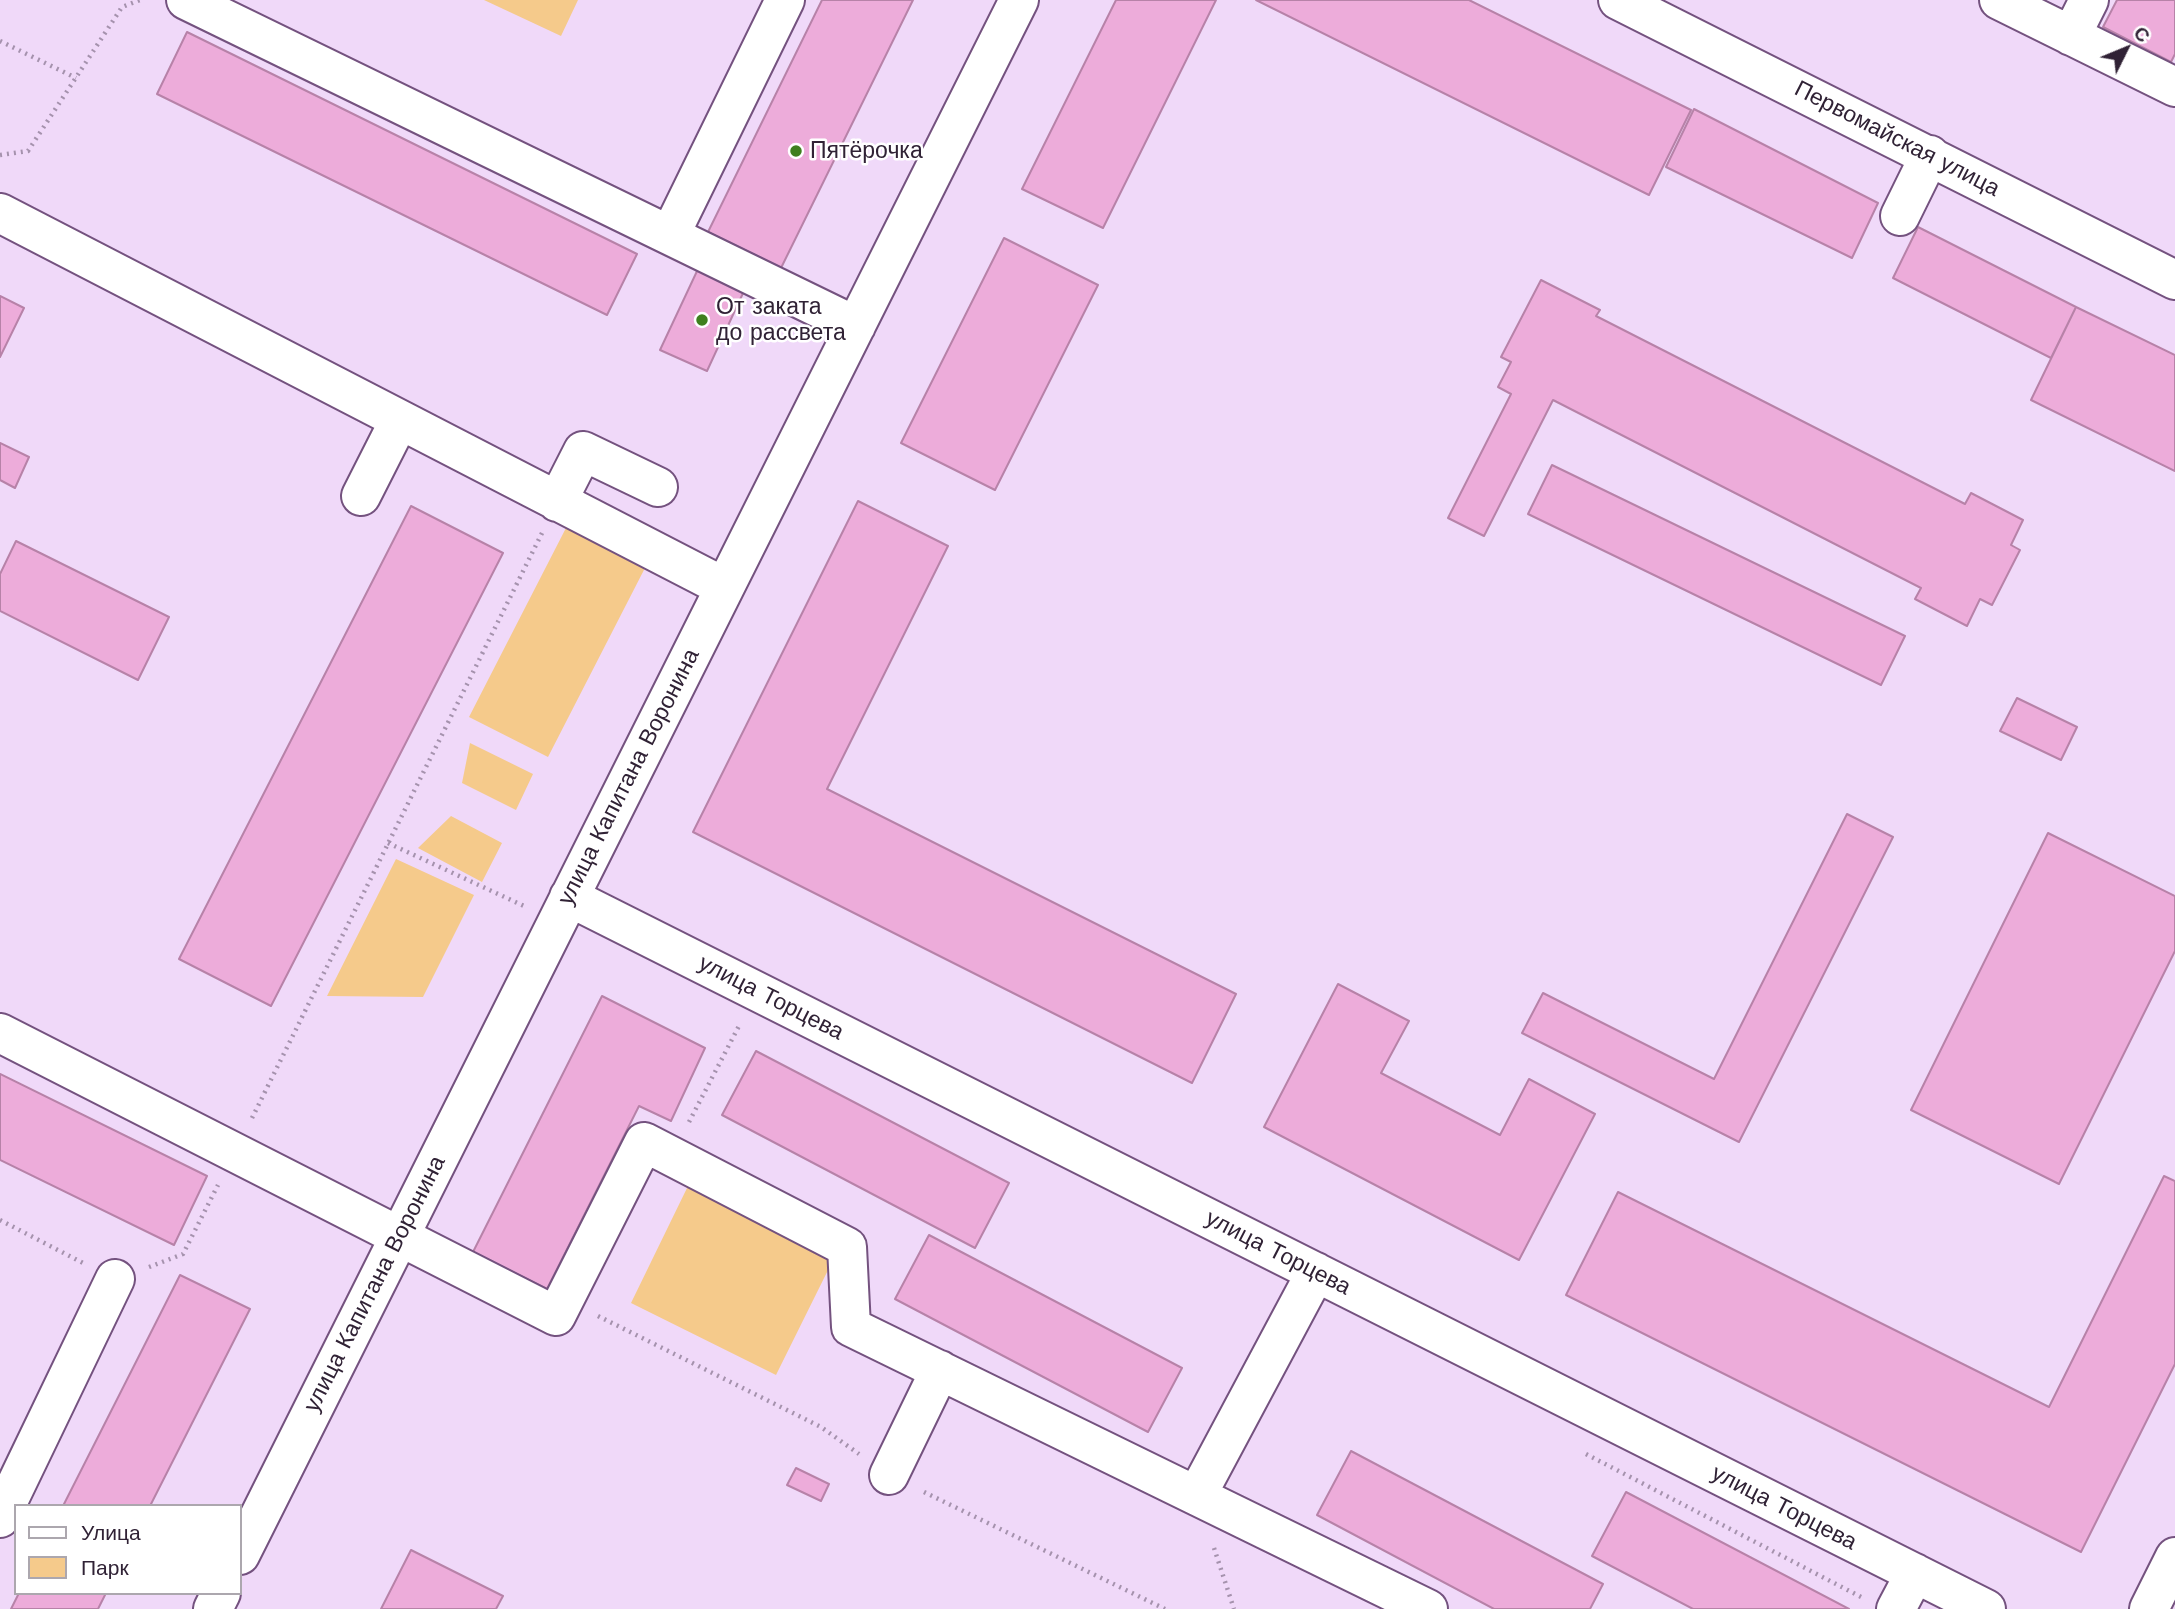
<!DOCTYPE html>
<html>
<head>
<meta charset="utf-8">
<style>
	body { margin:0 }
	#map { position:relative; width:2175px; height:1609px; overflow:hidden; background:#f0d9f9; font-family:"Work Sans",sans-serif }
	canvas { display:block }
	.legend { position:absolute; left:14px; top:1504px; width:228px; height:91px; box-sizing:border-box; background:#fff; border:2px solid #aca7ae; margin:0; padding:9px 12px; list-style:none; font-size:21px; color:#302235 }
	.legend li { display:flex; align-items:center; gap:14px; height:35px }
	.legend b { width:35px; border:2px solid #aca7ae }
	.north { position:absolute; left:2091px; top:14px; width:70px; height:70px; -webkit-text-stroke:5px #fff; paint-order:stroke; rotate:47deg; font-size:19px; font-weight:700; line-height:28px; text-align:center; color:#302235 }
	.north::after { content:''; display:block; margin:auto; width:24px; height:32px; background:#302235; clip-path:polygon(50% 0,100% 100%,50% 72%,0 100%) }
</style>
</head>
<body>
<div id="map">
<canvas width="2175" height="1609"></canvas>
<ul class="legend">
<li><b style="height:9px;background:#fff"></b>Улица</li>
<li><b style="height:19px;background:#f5ca8b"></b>Парк</li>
</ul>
<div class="north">С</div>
</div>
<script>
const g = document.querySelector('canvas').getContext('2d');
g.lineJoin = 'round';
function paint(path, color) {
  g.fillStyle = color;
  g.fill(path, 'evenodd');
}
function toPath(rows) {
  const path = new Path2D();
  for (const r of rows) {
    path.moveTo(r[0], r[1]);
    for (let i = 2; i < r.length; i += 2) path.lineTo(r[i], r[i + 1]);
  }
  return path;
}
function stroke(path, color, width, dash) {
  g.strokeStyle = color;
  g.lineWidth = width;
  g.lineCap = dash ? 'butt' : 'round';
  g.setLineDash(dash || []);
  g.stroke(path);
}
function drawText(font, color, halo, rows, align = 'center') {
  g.font = font + ' "Work Sans",sans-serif';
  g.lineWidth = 5;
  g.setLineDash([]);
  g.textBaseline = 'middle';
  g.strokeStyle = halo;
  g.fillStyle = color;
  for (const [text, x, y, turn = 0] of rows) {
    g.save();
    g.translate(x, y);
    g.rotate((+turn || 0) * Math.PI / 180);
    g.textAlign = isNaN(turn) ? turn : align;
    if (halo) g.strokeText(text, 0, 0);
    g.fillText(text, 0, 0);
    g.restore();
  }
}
paint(toPath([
	[484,0,578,0,561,36],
	[567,526,646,566,548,757,469,717],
	[470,743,533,774,516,810,462,783],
	[451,816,502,843,482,882,418,848],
	[396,859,474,895,423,997,327,996],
	[688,1186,834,1258,776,1375,631,1303]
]), '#f5ca8b');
const building = toPath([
	[822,0,913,0,781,268,708,232,822,0],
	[1116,0,1216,0,1103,228,1022,189,1116,0],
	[1256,0,1469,0,1691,110,1649,195,1256,0],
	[2117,0,2175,0,2175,54,2171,62,2103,27,2117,0],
	[187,32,637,254,607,315,157,94,187,32],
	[1694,109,1878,203,1852,258,1666,167,1694,109],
	[1918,227,2076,307,2051,358,1893,278,1918,227],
	[1004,238,1098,285,995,490,901,443,1004,238],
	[698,269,744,291,707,371,660,350,698,269],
	[1541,280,1600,310,1596,316,1965,504,1971,493,2023,520,2011,545,2020,550,1992,605,1980,599,1967,626,1915,599,1921,588,1553,400,1484,536,1448,518,1511,394,1498,387,1511,362,1501,357,1541,280],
	[0,296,24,308,0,357,0,296],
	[2076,307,2175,355,2175,471,2031,400,2076,307],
	[0,443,29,457,15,488,0,480,0,443],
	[1552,465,1905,636,1881,685,1528,514,1552,465],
	[858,501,948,546,827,789,1236,994,1192,1083,693,832,858,501],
	[411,506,503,553,271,1006,179,959,411,506],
	[16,541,169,617,138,680,0,611,0,574,16,541],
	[2017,698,2077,727,2061,760,2000,731,2017,698],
	[1847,814,1893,837,1739,1142,1522,1033,1543,993,1714,1079,1847,814],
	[2048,833,2175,896,2175,951,2059,1184,1911,1110,2048,833],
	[1338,984,1409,1021,1381,1073,1500,1135,1529,1079,1595,1114,1519,1260,1264,1127,1338,984],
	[602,996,705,1048,671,1121,639,1106,547,1289,473,1252,602,996],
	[756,1051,1009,1183,975,1248,722,1115,756,1051],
	[0,1074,207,1176,174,1245,0,1160,0,1074],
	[2164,1176,2175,1181,2175,1364,2081,1552,1566,1295,1618,1192,2049,1407,2164,1176],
	[929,1235,1182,1368,1148,1432,895,1299,929,1235],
	[180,1275,250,1309,150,1506,63,1506,180,1275],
	[1351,1451,1603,1584,1590,1609,1494,1609,1317,1515,1351,1451],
	[796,1468,829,1484,821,1501,787,1485,796,1468],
	[1626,1492,1849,1609,1693,1609,1592,1556,1626,1492],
	[411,1550,503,1596,496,1609,381,1609,411,1550],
	[19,1593,106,1593,98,1609,11,1609,19,1593]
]);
paint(building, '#edacda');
stroke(building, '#b782a8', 2);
const minor = toPath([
	[186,0,856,326],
	[1618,0,2175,280],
	[1999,0,2175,87],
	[2071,36,2089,0],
	[0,213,724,587],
	[1900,216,1930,155],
	[670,235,785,0],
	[361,496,399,421],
	[557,502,583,451,658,487],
	[569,897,1986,1609],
	[0,1033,556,1316,644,1142,847,1247,851,1327,1428,1609],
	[889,1475,940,1370],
	[1197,1495,1316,1272],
	[0,1518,115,1279],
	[240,1555,1019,0],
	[213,1609,221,1593],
	[1896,1609,1915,1573],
	[2149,1609,2175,1557]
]);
stroke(minor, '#74527f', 42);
stroke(toPath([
	[0,41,76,78],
	[0,155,28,151,122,7,140,0],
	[388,843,524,906],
	[252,1118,542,533],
	[689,1122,740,1024],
	[0,1220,83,1263],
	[149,1267,183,1254,218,1185],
	[598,1316,821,1427,859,1454],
	[1586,1454,1861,1597],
	[924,1492,1165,1609],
	[1214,1548,1234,1609]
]), '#a592ad', 4.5, [2, 5]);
stroke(minor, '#fff', 38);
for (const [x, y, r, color] of [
	[796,151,7,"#3f7f1e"],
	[702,320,7,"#3f7f1e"]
]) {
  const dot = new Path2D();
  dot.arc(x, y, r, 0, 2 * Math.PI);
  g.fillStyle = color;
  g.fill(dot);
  stroke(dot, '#fff', 2.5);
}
drawText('23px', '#302235', '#fff', [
	["Первомайская улица",1897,139,27],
	["улица Капитана Воронина",629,777,-63],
	["улица Торцева",771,998,27],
	["улица Торцева",1278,1253,27],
	["улица Капитана Воронина",375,1284,-63],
	["улица Торцева",1784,1508,27]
]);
drawText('23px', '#302235', '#fff', [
	["Пятёрочка",810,151],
	["От заката",716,307],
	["до рассвета",716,333]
], 'left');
</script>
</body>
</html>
